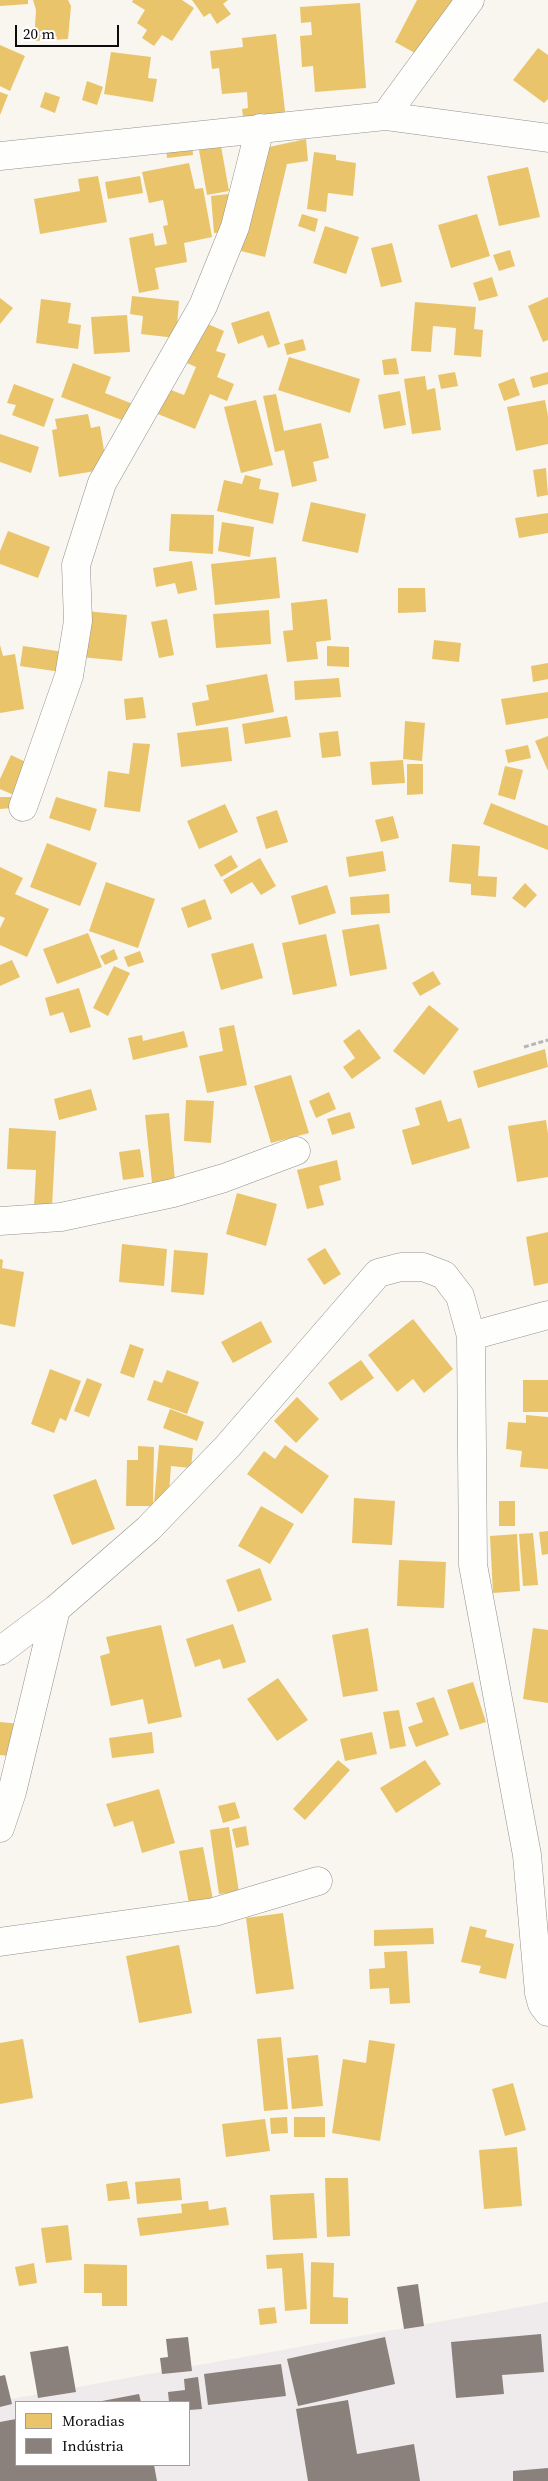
<!DOCTYPE html>
<html>
<head>
<meta charset="utf-8">
<style>
	body { margin:0 }
	#map { position:relative; width:548px; height:2481px; overflow:hidden; background:#f9f6ef; font-family:"Source Serif 4",serif }
	canvas { display:block }
	.legend { position:absolute; left:15px; top:2401px; width:175px; height:65px; box-sizing:border-box; background:#fff; border:1px solid #9d9d9d; margin:0; padding:6px 9px; list-style:none; font-size:15px; color:#0b0b0b }
	.legend li { display:flex; align-items:center; gap:10px; height:25px }
	.legend b { width:25px; border:1px solid #9d9d9d }
	.scale { position:absolute; left:15px; top:25px; width:104px; height:22px; box-sizing:border-box; border:2px solid #0b0b0b; border-top:0; padding-left:6px; font-size:15px; line-height:18px; white-space:nowrap; color:#0b0b0b; -webkit-text-stroke:4px #fff; paint-order:stroke }
</style>
</head>
<body>
<div id="map">
<canvas width="548" height="2481"></canvas>
<ul class="legend">
<li><b style="height:14px;background:#e9c46a"></b>Moradias</li>
<li><b style="height:14px;background:#8a817c"></b>Indústria</li>
</ul>
<div class="scale">20 m</div>
</div>
<script>
const g = document.querySelector('canvas').getContext('2d');
g.lineJoin = 'round';
function paint(path, color) {
  g.fillStyle = color;
  g.fill(path, 'evenodd');
}
function toPath(rows) {
  const path = new Path2D();
  for (const r of rows) {
    path.moveTo(r[0], r[1]);
    for (let i = 2; i < r.length; i += 2) path.lineTo(r[i], r[i + 1]);
  }
  return path;
}
function stroke(path, color, width, dash) {
  g.strokeStyle = color;
  g.lineWidth = width;
  g.lineCap = dash ? 'butt' : 'round';
  g.setLineDash(dash || []);
  g.stroke(path);
}
paint(toPath([
	[548,2302,548,2481,0,2481,0,2401],
	[16,2402,189,2402,189,2465,16,2465]
]), '#efeaec');
paint(toPath([
	[0,0,28,0,28,4,0,6],
	[33,0,68,0,71,6,68,39,34,41,36,10],
	[133,0,182,0,194,8,172,41,162,35,154,46,142,38,147,30,137,23,145,10,132,2],
	[192,0,228,0,223,4,231,14,217,24,210,13,204,17],
	[417,0,454,0,424,58,395,42],
	[360,3,366,88,315,92,313,66,302,67,300,36,312,35,311,22,301,23,300,7],
	[276,34,286,119,244,124,242,109,248,108,247,92,222,94,219,68,212,69,210,51,243,47,242,38],
	[0,45,25,56,10,91,0,86],
	[538,48,548,55,548,99,544,103,513,80],
	[111,52,151,57,148,78,157,79,153,102,104,94],
	[87,81,103,87,97,105,82,100],
	[0,92,8,95,0,115],
	[45,92,60,97,55,113,40,107],
	[306,139,308,161,287,164,265,257,241,251,269,147],
	[192,144,193,155,167,158,166,147],
	[221,146,229,191,207,195,199,150],
	[314,152,336,155,336,160,356,163,353,196,328,193,326,212,307,209],
	[189,163,195,189,203,188,212,237,184,243,187,262,155,268,159,289,139,293,129,238,153,233,155,246,167,244,163,226,168,225,163,200,149,203,142,172],
	[528,167,540,217,499,226,487,176],
	[98,176,107,222,40,234,34,199,80,191,78,179],
	[140,176,143,193,108,199,105,182],
	[228,194,231,232,214,233,211,196],
	[302,214,318,219,315,232,298,226],
	[477,214,490,256,451,268,438,225],
	[325,226,359,237,346,274,313,263],
	[392,243,402,282,381,287,371,248],
	[510,250,515,266,499,271,493,255],
	[492,277,498,296,479,301,473,283],
	[132,296,179,301,176,338,141,334,143,316,130,314],
	[548,297,548,340,543,342,528,306],
	[0,298,13,308,0,324],
	[41,299,71,303,68,323,81,325,78,349,36,343],
	[415,302,476,307,474,329,483,330,481,357,454,355,456,328,433,326,431,352,411,351],
	[269,311,280,344,268,348,263,335,238,344,231,323],
	[127,315,130,352,94,354,91,317],
	[203,322,224,331,216,351,226,354,217,377,234,384,227,401,210,394,195,429,153,412,163,387,184,395,196,367,180,360],
	[303,339,306,350,287,355,284,344],
	[289,357,360,379,350,413,278,390],
	[396,358,399,374,384,375,382,360],
	[73,363,111,377,105,393,133,404,127,422,61,397],
	[455,372,458,386,441,389,438,375],
	[548,372,548,384,533,388,530,377],
	[425,376,427,390,435,388,441,430,412,434,404,379],
	[514,378,520,395,504,401,498,384],
	[14,384,54,399,44,427,12,415,16,405,7,403],
	[400,391,406,425,384,429,378,395],
	[276,394,284,431,321,423,329,458,313,462,317,481,292,487,284,450,275,452,263,396],
	[256,400,273,465,241,473,224,407],
	[545,400,548,416,548,444,516,451,507,407],
	[88,414,91,428,100,426,107,469,59,477,52,430,57,429,55,419],
	[0,434,39,447,31,473,0,462],
	[546,468,548,495,537,497,533,470],
	[245,475,261,479,259,489,279,493,273,524,217,511,224,480,242,484],
	[311,502,366,514,358,553,302,541],
	[548,513,548,533,519,538,515,518],
	[171,514,214,515,213,554,169,551],
	[222,522,254,527,250,557,218,551],
	[8,531,50,547,38,578,0,564,0,551],
	[276,557,280,598,215,605,211,564],
	[192,561,197,590,178,594,175,583,156,587,153,568],
	[398,588,425,588,426,612,398,613],
	[327,599,331,640,316,642,318,659,287,662,283,631,293,630,291,603],
	[269,610,271,644,216,648,213,614],
	[86,611,127,615,122,661,81,657],
	[167,619,174,655,159,658,151,622],
	[434,640,461,643,459,662,432,659],
	[0,645,3,656,15,654,24,709,0,713],
	[23,646,64,652,61,672,20,666],
	[327,646,349,647,349,667,327,666],
	[548,663,548,679,533,682,531,666],
	[267,674,274,712,196,726,192,703,209,700,206,685],
	[339,678,341,697,295,700,294,681],
	[548,692,548,718,506,725,501,699],
	[143,697,146,718,126,720,124,699],
	[287,716,291,737,245,744,242,724],
	[405,721,425,723,422,761,403,759],
	[228,727,232,761,181,767,177,733],
	[338,731,341,756,322,758,319,733],
	[548,736,548,771,535,741],
	[133,743,150,744,140,812,104,807,108,771,129,774],
	[528,745,531,758,508,763,505,750],
	[11,755,30,764,16,796,0,789,0,779],
	[403,760,405,783,372,785,370,762],
	[407,764,423,764,423,794,407,795],
	[505,766,523,770,515,800,498,795],
	[0,797,11,797,12,808,0,809],
	[56,797,97,809,90,831,49,818],
	[491,803,548,826,548,850,483,824],
	[225,804,238,832,199,849,187,821],
	[277,810,288,842,266,849,256,817],
	[393,816,399,838,381,842,375,820],
	[47,843,97,863,80,906,30,887],
	[452,844,480,846,478,876,497,877,496,897,471,895,471,884,449,882],
	[383,851,386,871,349,877,346,857],
	[231,855,238,867,221,877,214,865],
	[260,858,276,886,261,895,252,882,231,894,223,880],
	[0,867,23,878,15,894,49,909,27,957,0,945,0,928,5,918,0,916],
	[106,882,155,899,138,948,89,931],
	[525,883,537,895,525,908,512,898],
	[327,885,336,913,299,925,291,896],
	[389,894,390,913,351,915,350,897],
	[205,899,212,919,188,928,181,908],
	[379,924,387,969,350,976,342,930],
	[88,933,102,967,57,984,43,949],
	[326,934,337,986,293,995,282,943],
	[253,943,263,978,221,990,211,954],
	[114,949,118,959,105,965,100,956],
	[140,951,144,962,128,967,124,957],
	[12,960,20,977,0,986,0,965],
	[114,966,130,973,108,1016,93,1008],
	[433,971,441,984,420,996,412,983],
	[79,988,91,1027,70,1033,63,1012,50,1016,45,998],
	[429,1005,459,1029,424,1075,393,1051],
	[234,1025,247,1085,207,1093,199,1056,223,1051,219,1028],
	[359,1029,381,1058,352,1079,343,1067,355,1058,343,1041],
	[184,1031,188,1047,133,1060,128,1038,142,1035,143,1041],
	[545,1049,548,1067,478,1088,473,1071],
	[291,1075,309,1133,271,1143,254,1086],
	[91,1089,97,1110,59,1120,54,1099],
	[329,1092,336,1109,316,1118,309,1101],
	[186,1100,214,1101,211,1143,184,1141],
	[441,1100,448,1122,461,1118,470,1148,412,1165,402,1130,420,1125,415,1108],
	[350,1112,355,1128,332,1135,327,1119],
	[169,1113,175,1181,152,1183,145,1115],
	[546,1120,548,1134,548,1177,517,1182,508,1126],
	[9,1128,56,1131,52,1207,34,1206,36,1170,7,1169],
	[140,1149,144,1177,123,1180,119,1152],
	[337,1160,341,1180,319,1186,324,1205,307,1209,297,1170],
	[237,1193,277,1204,266,1246,226,1234],
	[548,1232,548,1283,534,1286,526,1237],
	[122,1244,167,1249,164,1286,119,1282],
	[325,1248,341,1274,324,1285,307,1259],
	[174,1250,208,1253,204,1295,171,1292],
	[0,1259,3,1260,2,1268,24,1272,15,1327,0,1324],
	[413,1319,453,1369,424,1393,413,1379,397,1392,368,1355],
	[261,1321,272,1342,233,1363,221,1342],
	[130,1344,144,1349,134,1378,120,1373],
	[361,1360,374,1378,341,1401,328,1383],
	[50,1369,81,1381,66,1421,60,1418,54,1433,31,1424],
	[167,1370,199,1382,187,1414,147,1400,154,1380,162,1383],
	[87,1378,102,1384,89,1417,74,1411],
	[523,1380,548,1380,548,1412,523,1412],
	[297,1397,319,1419,296,1443,274,1421],
	[170,1409,204,1422,197,1441,163,1428],
	[526,1415,548,1417,548,1469,520,1467,522,1451,506,1449,508,1422,526,1423],
	[159,1445,193,1448,191,1468,171,1466,168,1505,154,1504],
	[285,1445,329,1476,302,1514,247,1474,264,1451,275,1459],
	[138,1446,154,1447,153,1506,126,1506,127,1460,138,1460],
	[96,1479,115,1529,72,1545,53,1495],
	[354,1498,395,1501,392,1545,352,1543],
	[499,1501,515,1501,515,1526,499,1526],
	[261,1506,294,1524,270,1564,238,1546],
	[548,1531,548,1554,542,1555,539,1532],
	[533,1533,538,1585,523,1586,519,1534],
	[517,1534,520,1591,493,1593,490,1536],
	[399,1560,446,1562,444,1608,397,1606],
	[260,1568,272,1600,238,1612,226,1580],
	[233,1624,246,1662,223,1669,220,1659,195,1667,186,1639],
	[161,1625,182,1717,148,1724,143,1699,111,1706,100,1656,110,1653,106,1637],
	[368,1628,378,1691,343,1697,332,1635],
	[533,1628,548,1630,548,1703,523,1699],
	[278,1678,308,1720,277,1741,247,1699],
	[473,1682,486,1722,460,1730,447,1690],
	[434,1697,449,1735,416,1747,408,1727,423,1722,416,1703],
	[399,1710,406,1746,390,1749,383,1712],
	[0,1722,21,1724,17,1757,0,1755],
	[152,1732,154,1753,112,1758,109,1738],
	[372,1732,377,1754,345,1761,340,1739],
	[338,1760,350,1770,305,1820,293,1809],
	[425,1760,441,1784,396,1813,380,1788],
	[159,1789,175,1843,142,1853,133,1821,114,1827,106,1804],
	[235,1802,240,1818,223,1823,218,1806],
	[246,1826,249,1845,236,1848,232,1829],
	[229,1827,239,1892,219,1894,210,1830],
	[203,1847,214,1905,190,1909,179,1851],
	[283,1913,294,1989,256,1994,246,1918],
	[470,1926,487,1930,485,1937,514,1944,506,1979,479,1973,481,1966,461,1962],
	[433,1928,434,1944,374,1946,374,1930],
	[179,1945,192,2013,139,2023,126,1956],
	[407,1951,410,2003,390,2004,389,1988,370,1989,369,1969,385,1968,384,1952],
	[281,2037,288,2109,264,2111,257,2039],
	[23,2039,33,2098,0,2104,0,2043],
	[369,2040,395,2044,380,2141,332,2133,343,2059,366,2063],
	[318,2055,323,2106,292,2109,287,2058],
	[513,2083,526,2130,505,2136,492,2089],
	[287,2117,288,2133,271,2134,270,2118],
	[294,2117,325,2117,325,2137,294,2137],
	[265,2119,270,2151,226,2157,222,2124],
	[517,2147,522,2206,484,2209,479,2150],
	[180,2178,182,2200,137,2204,135,2182],
	[325,2178,348,2178,350,2236,327,2237],
	[127,2181,130,2199,108,2201,106,2184],
	[314,2193,317,2238,273,2240,270,2195],
	[208,2201,209,2210,226,2207,229,2225,140,2236,137,2218,182,2213,181,2204],
	[68,2225,72,2260,46,2263,41,2228],
	[303,2253,307,2309,285,2311,282,2268,267,2269,266,2255],
	[311,2262,334,2263,333,2297,348,2298,348,2324,310,2324],
	[34,2263,37,2283,19,2286,15,2267],
	[84,2264,127,2265,127,2306,102,2306,102,2293,84,2293],
	[275,2307,277,2323,260,2325,258,2309]
]), '#e9c46a');
paint(toPath([
	[418,2284,424,2326,404,2329,397,2287],
	[541,2334,544,2372,502,2375,504,2394,456,2398,451,2342],
	[188,2337,192,2371,162,2374,160,2358,168,2357,166,2339],
	[385,2337,395,2384,298,2406,287,2359],
	[68,2346,76,2392,38,2398,30,2352],
	[281,2364,286,2396,208,2405,204,2374],
	[5,2375,12,2404,0,2407,0,2376],
	[198,2377,202,2409,189,2410,189,2402,169,2402,168,2392,185,2390,184,2379],
	[139,2394,141,2402,102,2402,102,2401],
	[348,2400,357,2454,414,2444,420,2481,308,2481,296,2409],
	[16,2419,16,2465,154,2465,157,2481,0,2481,0,2422],
	[548,2468,548,2481,513,2481,513,2471]
]), '#8a817c');
const minor = toPath([
	[385,116,470,0],
	[0,156,385,116,548,138],
	[23,807,69,676,78,621,76,565,102,483,203,306,235,227,260,128],
	[0,1221,61,1217,173,1193,224,1178,296,1151],
	[471,1336,548,1315],
	[0,1651,56,1609,148,1529,228,1446,378,1273,401,1267,423,1267,444,1275,460,1296,471,1336,473,1565,527,1855,539,1993,542,2004,548,2012],
	[0,1828,12,1792,56,1609],
	[0,1942,214,1912,318,1881]
]);
stroke(minor, '#92918e', 29);
stroke(toPath([
	[524,1047,548,1040]
]), '#b7b6b5', 3, [5, 2.5]);
stroke(minor, '#fefefd', 28);
</script>
</body>
</html>
